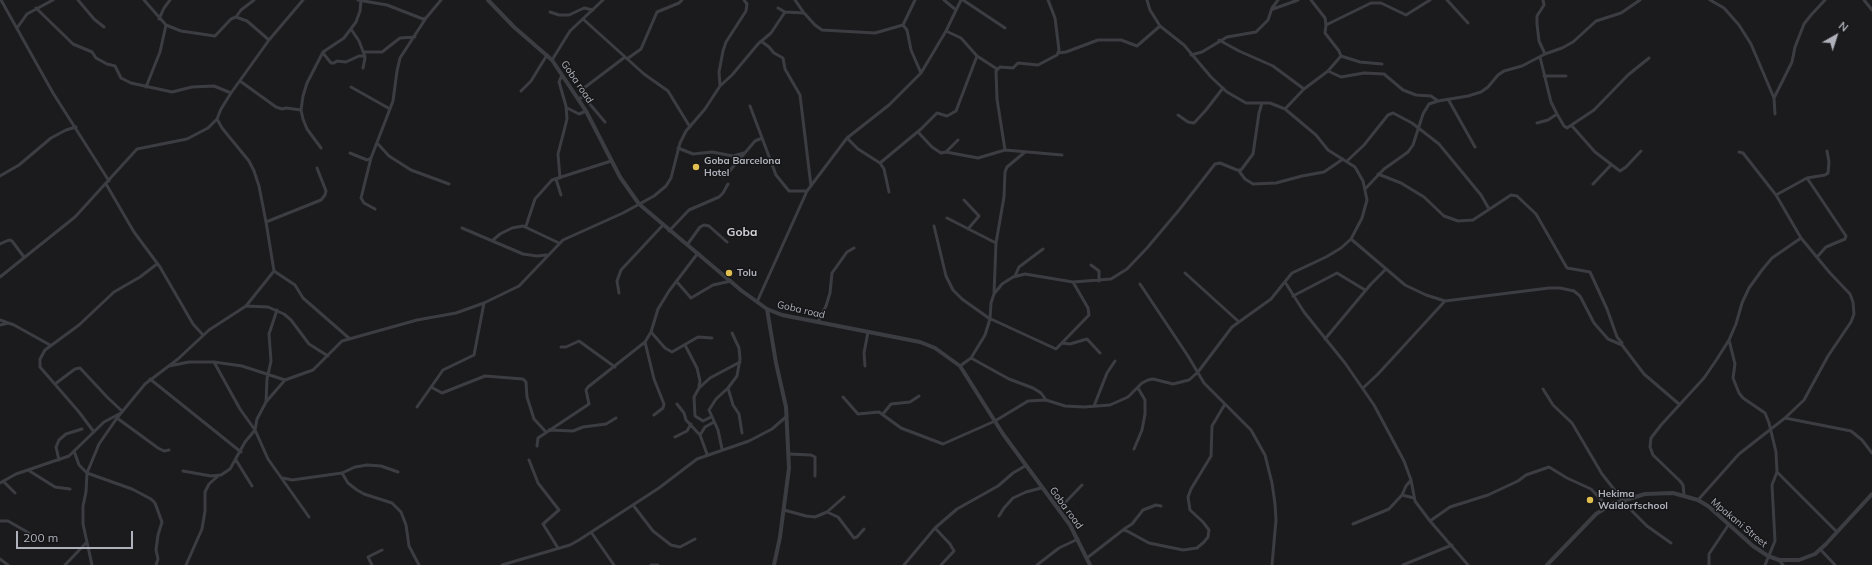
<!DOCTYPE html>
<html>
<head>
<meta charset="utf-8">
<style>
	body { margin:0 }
	#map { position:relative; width:1872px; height:565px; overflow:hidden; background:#1b1b1d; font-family:Mulish,sans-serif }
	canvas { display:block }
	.north { position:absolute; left:1816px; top:16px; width:40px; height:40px; -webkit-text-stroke:3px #161618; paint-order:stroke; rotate:39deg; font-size:11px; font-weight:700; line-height:16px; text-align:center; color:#afb1bb }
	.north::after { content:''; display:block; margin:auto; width:14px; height:18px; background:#afb1bb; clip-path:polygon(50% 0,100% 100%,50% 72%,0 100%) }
	.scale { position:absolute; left:16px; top:531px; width:117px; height:18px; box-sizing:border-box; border:2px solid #afb1bb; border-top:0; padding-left:5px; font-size:12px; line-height:14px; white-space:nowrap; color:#afb1bb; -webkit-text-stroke:3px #161618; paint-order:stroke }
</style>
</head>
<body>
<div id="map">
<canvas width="1872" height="565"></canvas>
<div class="north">N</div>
<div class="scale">200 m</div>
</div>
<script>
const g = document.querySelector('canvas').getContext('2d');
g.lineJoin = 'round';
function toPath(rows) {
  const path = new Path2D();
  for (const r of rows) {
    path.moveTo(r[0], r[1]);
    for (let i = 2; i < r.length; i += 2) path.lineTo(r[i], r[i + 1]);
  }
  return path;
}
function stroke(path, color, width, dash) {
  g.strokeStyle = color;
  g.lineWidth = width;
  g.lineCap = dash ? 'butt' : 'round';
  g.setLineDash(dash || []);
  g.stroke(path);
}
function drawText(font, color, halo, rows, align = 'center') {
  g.font = font + ' Mulish,sans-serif';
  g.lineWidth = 3;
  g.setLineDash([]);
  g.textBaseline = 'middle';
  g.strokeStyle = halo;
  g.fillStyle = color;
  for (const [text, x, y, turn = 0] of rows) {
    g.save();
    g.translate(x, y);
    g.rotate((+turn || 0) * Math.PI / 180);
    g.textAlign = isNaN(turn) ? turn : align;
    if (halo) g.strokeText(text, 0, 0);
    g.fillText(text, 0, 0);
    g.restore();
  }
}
stroke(toPath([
	[1,0,53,93,109,181],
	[78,0,94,19,104,27],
	[144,0,166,25,181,31,215,36,231,19,236,17,247,21,269,40],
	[358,0,387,5,423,19,426,18,441,0],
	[795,0,804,13,815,25,822,30,875,33,903,25,907,30,911,50,921,73],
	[944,0,956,10],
	[963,0,1005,28],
	[1447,0,1468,23],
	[1543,0,1544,5,1537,16,1537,24,1539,41,1545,54],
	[1710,0,1724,8,1739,25,1751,44,1774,98,1775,114],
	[1864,0,1872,10],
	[36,8,73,44,92,52,96,58,107,64,115,66,121,78,131,83,172,92,192,87,214,86,231,93],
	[778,8,785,12,804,13],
	[1273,9,1298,0],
	[550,12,559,15,569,15,584,8,593,10],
	[236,17,241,10,254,0],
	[159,19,164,8,170,0],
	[583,19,644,74,668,91,690,127],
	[903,25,915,0],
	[1326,25,1371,3,1381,3,1406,15,1430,0],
	[17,28,27,14,53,0],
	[351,29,359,41,364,54,365,58,363,68],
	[946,31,961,38,977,56,997,69],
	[1219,40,1239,51,1273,66,1304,89],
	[761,41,769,47,774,53,783,58,785,69,800,95,811,186],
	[364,52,382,52,400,38,415,37],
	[323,53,331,63,334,63,337,61,346,62,359,56,365,56],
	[1058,53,1066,52,1098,40,1121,40,1137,46,1160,26],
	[1191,55,1202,52,1227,37,1256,32,1268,20,1272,8,1278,0],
	[1341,56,1360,62,1382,64],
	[1540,57,1551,102,1557,114,1564,126,1567,128,1594,110,1628,75,1649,58],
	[627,59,641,49,657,12,679,3,682,0],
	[552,60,570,31,603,0],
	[1328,71,1341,77,1364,73,1384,74,1403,90,1416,95,1431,96,1438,101],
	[1544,76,1566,76],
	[240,81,276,107,282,109,286,108,301,110],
	[720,86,719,72,723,51,726,42,746,11,747,4,744,0],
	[146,87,160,52,166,25],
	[351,87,390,109],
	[521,91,531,81,547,55],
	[583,96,605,122],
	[1774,98,1792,62,1795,47,1804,24,1811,15,1825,0],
	[578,99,583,97,582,91,584,88,625,57],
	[1448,99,1475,147],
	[750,106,776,175,789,191,807,191],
	[567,108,579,114,586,111],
	[1285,109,1304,89,1328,71,1341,56,1339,51,1325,33,1326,25,1325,18,1311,0],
	[1178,115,1188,122,1194,123,1206,110,1223,88],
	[1537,123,1548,120,1557,114],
	[1572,126,1595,152,1620,171,1626,167,1641,151],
	[918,132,932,147,941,153,946,152,958,140],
	[847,138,858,149,880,163,884,169,889,192],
	[378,144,389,156,411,170,449,184],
	[321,148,307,129,303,119,301,110,303,96,307,83,323,52,344,38,356,22,360,11,361,0],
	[678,148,693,154,712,152,733,156,744,153],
	[1005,150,997,99,996,71,1000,67,1013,68,1018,63,1038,65,1057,55,1059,50,1055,18,1048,0],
	[946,152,978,158,1005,150,1062,155],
	[350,153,367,160,371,158,393,101,397,71,400,58,426,18],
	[371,158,361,198,364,203,375,209],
	[1347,161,1364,145,1388,115,1393,113,1412,123,1439,144,1481,195,1489,209],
	[880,163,921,129,937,113,947,116,956,111,977,56],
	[1239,171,1245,179,1253,184,1276,183,1302,176,1324,172,1343,159],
	[719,174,722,176,727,174,755,141,762,138],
	[1378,174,1401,183,1424,197,1444,216,1458,221,1473,220,1511,195,1517,196,1536,214,1567,268,1590,272,1607,309,1617,337,1622,343],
	[0,176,19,165,51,138,66,130,76,127],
	[560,178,558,154,567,119,566,106,559,82,562,75],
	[1807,178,1846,236,1845,239,1826,247,1817,257],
	[556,179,561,195],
	[106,184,134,232,160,267,193,324,203,335],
	[1593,184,1611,165],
	[1366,188,1384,169,1408,152,1413,145,1423,114,1429,104,1438,101,1468,96,1481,92,1488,87,1498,75,1504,71,1522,66,1545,54,1562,48,1573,42,1596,21,1621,13,1640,0],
	[1776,195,1807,178,1825,175,1828,173,1829,162,1827,151],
	[964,200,979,216,968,229],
	[947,218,996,243],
	[266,222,321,200,325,195,326,191,317,168],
	[526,226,535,199,552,180,611,161],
	[934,226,946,276,953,290,962,299,990,319],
	[462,228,523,254,537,256,546,255],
	[669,231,689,210,719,197,723,193,728,184],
	[1351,239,1405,285,1426,295,1445,301,1549,288,1560,288,1574,291,1580,296,1594,323,1608,339,1622,345,1644,374,1679,404],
	[493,240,500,234,512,228,523,226,559,243],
	[0,244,9,240,12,241,24,257],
	[687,245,700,227,704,225,709,226,727,242],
	[1091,265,1099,271,1099,281],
	[274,271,295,285,303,298,350,339],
	[1185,273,1238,321],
	[1015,276,1019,267,1043,249],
	[0,277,75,217,137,149,187,139,208,128,217,119],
	[677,282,691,298,713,285,731,281],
	[1285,282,1304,312,1345,363,1374,405,1404,461,1411,480,1415,501,1430,521,1468,565],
	[1140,284,1188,356,1204,383,1251,430,1265,455,1272,483,1275,504,1276,520,1272,565],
	[619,293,617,281,621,270,663,225],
	[994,294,996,243,1004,197,1005,172,1007,167,1025,152],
	[1293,296,1337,273,1365,290],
	[757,302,807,191,847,138,889,105,921,73,946,31,961,0],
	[246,306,268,307,284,314,291,320,309,344,328,356],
	[991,319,1056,349,1089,315,1088,308,1073,282],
	[0,320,14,325,50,345],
	[818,322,826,306,830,293,832,273,847,252,854,248],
	[0,325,8,323],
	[651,332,665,348,672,352,698,337,712,338],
	[732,333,739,348,740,359,737,376,728,388,733,405,739,414,742,433],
	[1325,339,1371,284,1386,269],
	[1729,340,1735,364,1733,378,1739,393,1743,398,1765,413,1769,423,1776,452,1777,472,1772,485,1775,541,1765,565],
	[645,342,654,379,664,404,663,408,654,415],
	[1062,343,1070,344,1087,339,1100,353],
	[685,345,697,368,700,381,699,386],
	[561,347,566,347,579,341,615,367],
	[971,358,1009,379,1033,388,1041,393,1046,400],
	[214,362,240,409,255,430,268,459,309,517],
	[169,366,189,362,214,362,242,366,285,380,313,370,342,341,417,320,456,313,484,303,519,286,563,240,623,213,654,196,666,186,671,178,680,143,686,131,705,109,720,86,732,75,758,44,771,33,785,12],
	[865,366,864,353,868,332],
	[960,366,971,358,985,335,990,319,991,303,994,294,1002,284,1013,277,1025,274,1073,282,1111,279,1127,269,1147,248,1179,210,1215,164,1220,163,1237,170,1241,170,1253,154,1259,113,1262,103],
	[150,379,241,452],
	[55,384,75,369,80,368,108,398,122,411],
	[431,387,442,393,485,376,523,379,526,382,527,397,534,419,546,432],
	[1363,388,1378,374,1445,301],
	[1543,389,1553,405,1572,423,1602,474,1628,507,1647,526,1671,543],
	[843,397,858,414,879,412,901,428,943,444,995,421,1028,401,1046,400,1065,406,1084,407,1110,405,1128,397,1142,383,1148,380,1153,379,1173,384,1189,380,1198,372,1232,327,1271,299,1292,273,1326,257,1341,248,1351,239,1362,218,1367,200,1363,181,1355,167,1328,150,1316,135,1285,109,1270,103,1246,103,1227,92,1211,77,1184,45,1160,26,1150,10,1147,0],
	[266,402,267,379,271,361,269,334,277,310],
	[677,404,684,413,686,420,700,435,707,454],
	[1094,406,1107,373,1115,361],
	[417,407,443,370,474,355,484,303],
	[883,414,891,404,910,402,919,396],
	[711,417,703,421,695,416,694,397,699,388,710,378,740,362],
	[117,418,158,448,164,451,169,450],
	[1785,418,1851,431,1862,440,1872,453],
	[549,430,573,431,583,427,606,424,616,418],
	[94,432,79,412,40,367,40,359,45,350,79,325,114,292,140,277,157,264],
	[700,435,705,427,714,422],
	[675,437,687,431,691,424],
	[537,446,538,438,589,404,586,390,588,387,645,342,651,332,658,309,669,291,698,253],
	[722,449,718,430,709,410,716,399,728,388],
	[1134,449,1142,430,1145,414,1145,400,1138,388],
	[74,451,79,465,87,473,132,489,151,499,155,503,162,522,158,535,156,550,158,559,156,565],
	[789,454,811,455,815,457,815,476],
	[59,460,56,447,59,440,66,434,82,429],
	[236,460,252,486],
	[529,460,538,483,559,510,543,524,558,548],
	[28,470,55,487,70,489],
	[183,471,211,476,221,475,230,469,245,442,255,430,257,419,266,402,285,380],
	[1777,472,1837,532],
	[342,473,348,483,357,490,364,494,392,503,401,512,406,525,409,546,419,565],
	[283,478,292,480,342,473,355,467,367,465,381,466,398,472],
	[3,481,15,493],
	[0,483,16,474,69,456,104,422,121,413],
	[1402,495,1414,498],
	[1684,495,1683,485,1680,481,1653,455,1650,447,1651,438,1661,425,1704,378,1717,359,1729,340,1736,324,1742,303,1749,288,1762,270,1772,258,1801,238],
	[1698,500,1739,454,1785,418,1804,400,1828,356,1851,322,1854,314,1853,302,1850,294,1830,273,1801,238,1776,195,1743,153,1739,152],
	[633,505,653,531,671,545,680,547,695,539],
	[1059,509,1082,485],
	[784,510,806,516,815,517,827,512,844,497],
	[827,512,838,517,854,538,857,537,864,529],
	[999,516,1004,508,1013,498,1026,492,1041,488],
	[0,521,8,521,29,533],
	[1430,521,1450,507,1488,495,1518,481,1526,475,1549,467,1567,478,1591,489,1608,507],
	[1353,524,1389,509,1402,495,1406,486,1411,480],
	[935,528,950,544,954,551,941,565],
	[1124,529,1132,524,1143,510,1156,505,1161,506],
	[591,532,614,565],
	[1820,549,1835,565],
	[1087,558,1123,530,1127,531,1149,543,1183,550,1197,548,1204,542,1208,537,1209,530,1203,522,1190,510,1188,497,1191,489,1211,456,1212,426,1225,404],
	[0,559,8,565],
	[1779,560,1783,565],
	[65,565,86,543],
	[92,565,83,524,83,506,86,492,87,473,99,444,117,418,145,384,178,359,209,330,246,306,274,271,266,222,259,186,254,171,249,161,222,128,217,119,221,109,231,93,269,40,303,0],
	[186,565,202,529,205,511,205,492,209,484,218,476],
	[372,565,368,557,382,550],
	[502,565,570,545,579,540,659,488,697,459,749,441,772,429,787,416],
	[651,565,658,565],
	[904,565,935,528,957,509,998,486,1013,473,1025,466],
	[1037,565,1059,548,1078,539],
	[1403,565,1452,545],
	[1709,565,1709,554,1729,524]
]), '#3c3d42', 3);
stroke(toPath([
	[488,0,514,27,552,60,586,111,620,177,639,204,742,291,767,309,782,315,920,342,935,348,960,366,1003,434,1070,525,1090,565],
	[767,309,776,363,786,407,789,468,780,537,774,565],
	[1547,565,1596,514,1612,504,1645,494,1673,493,1698,500,1708,506,1753,546,1768,556,1779,560,1799,560,1815,554,1826,544,1872,494]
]), '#3c3d42', 4);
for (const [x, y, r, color] of [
	[696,167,4,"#e0bf50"],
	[729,273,4,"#e0bf50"],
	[1590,500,4,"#e0bf50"]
]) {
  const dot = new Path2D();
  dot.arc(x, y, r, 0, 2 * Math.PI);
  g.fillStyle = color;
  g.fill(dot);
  stroke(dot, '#161618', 1.5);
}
drawText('10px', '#afb1bb', '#161618', [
	["Goba road",577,82,56],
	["Goba road",801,310,13],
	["Goba road",1066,508,54],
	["Mpakani Street",1739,523,40]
]);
drawText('bold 10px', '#afb1bb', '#161618', [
	["Goba Barcelona",704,161],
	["Hotel",704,173],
	["Tolu",737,273],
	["Hekima",1598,494],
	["Waldorfschool",1598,506]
], 'left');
drawText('bold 12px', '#d0d1d7', '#161618', [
	["Goba",742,232]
]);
</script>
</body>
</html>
